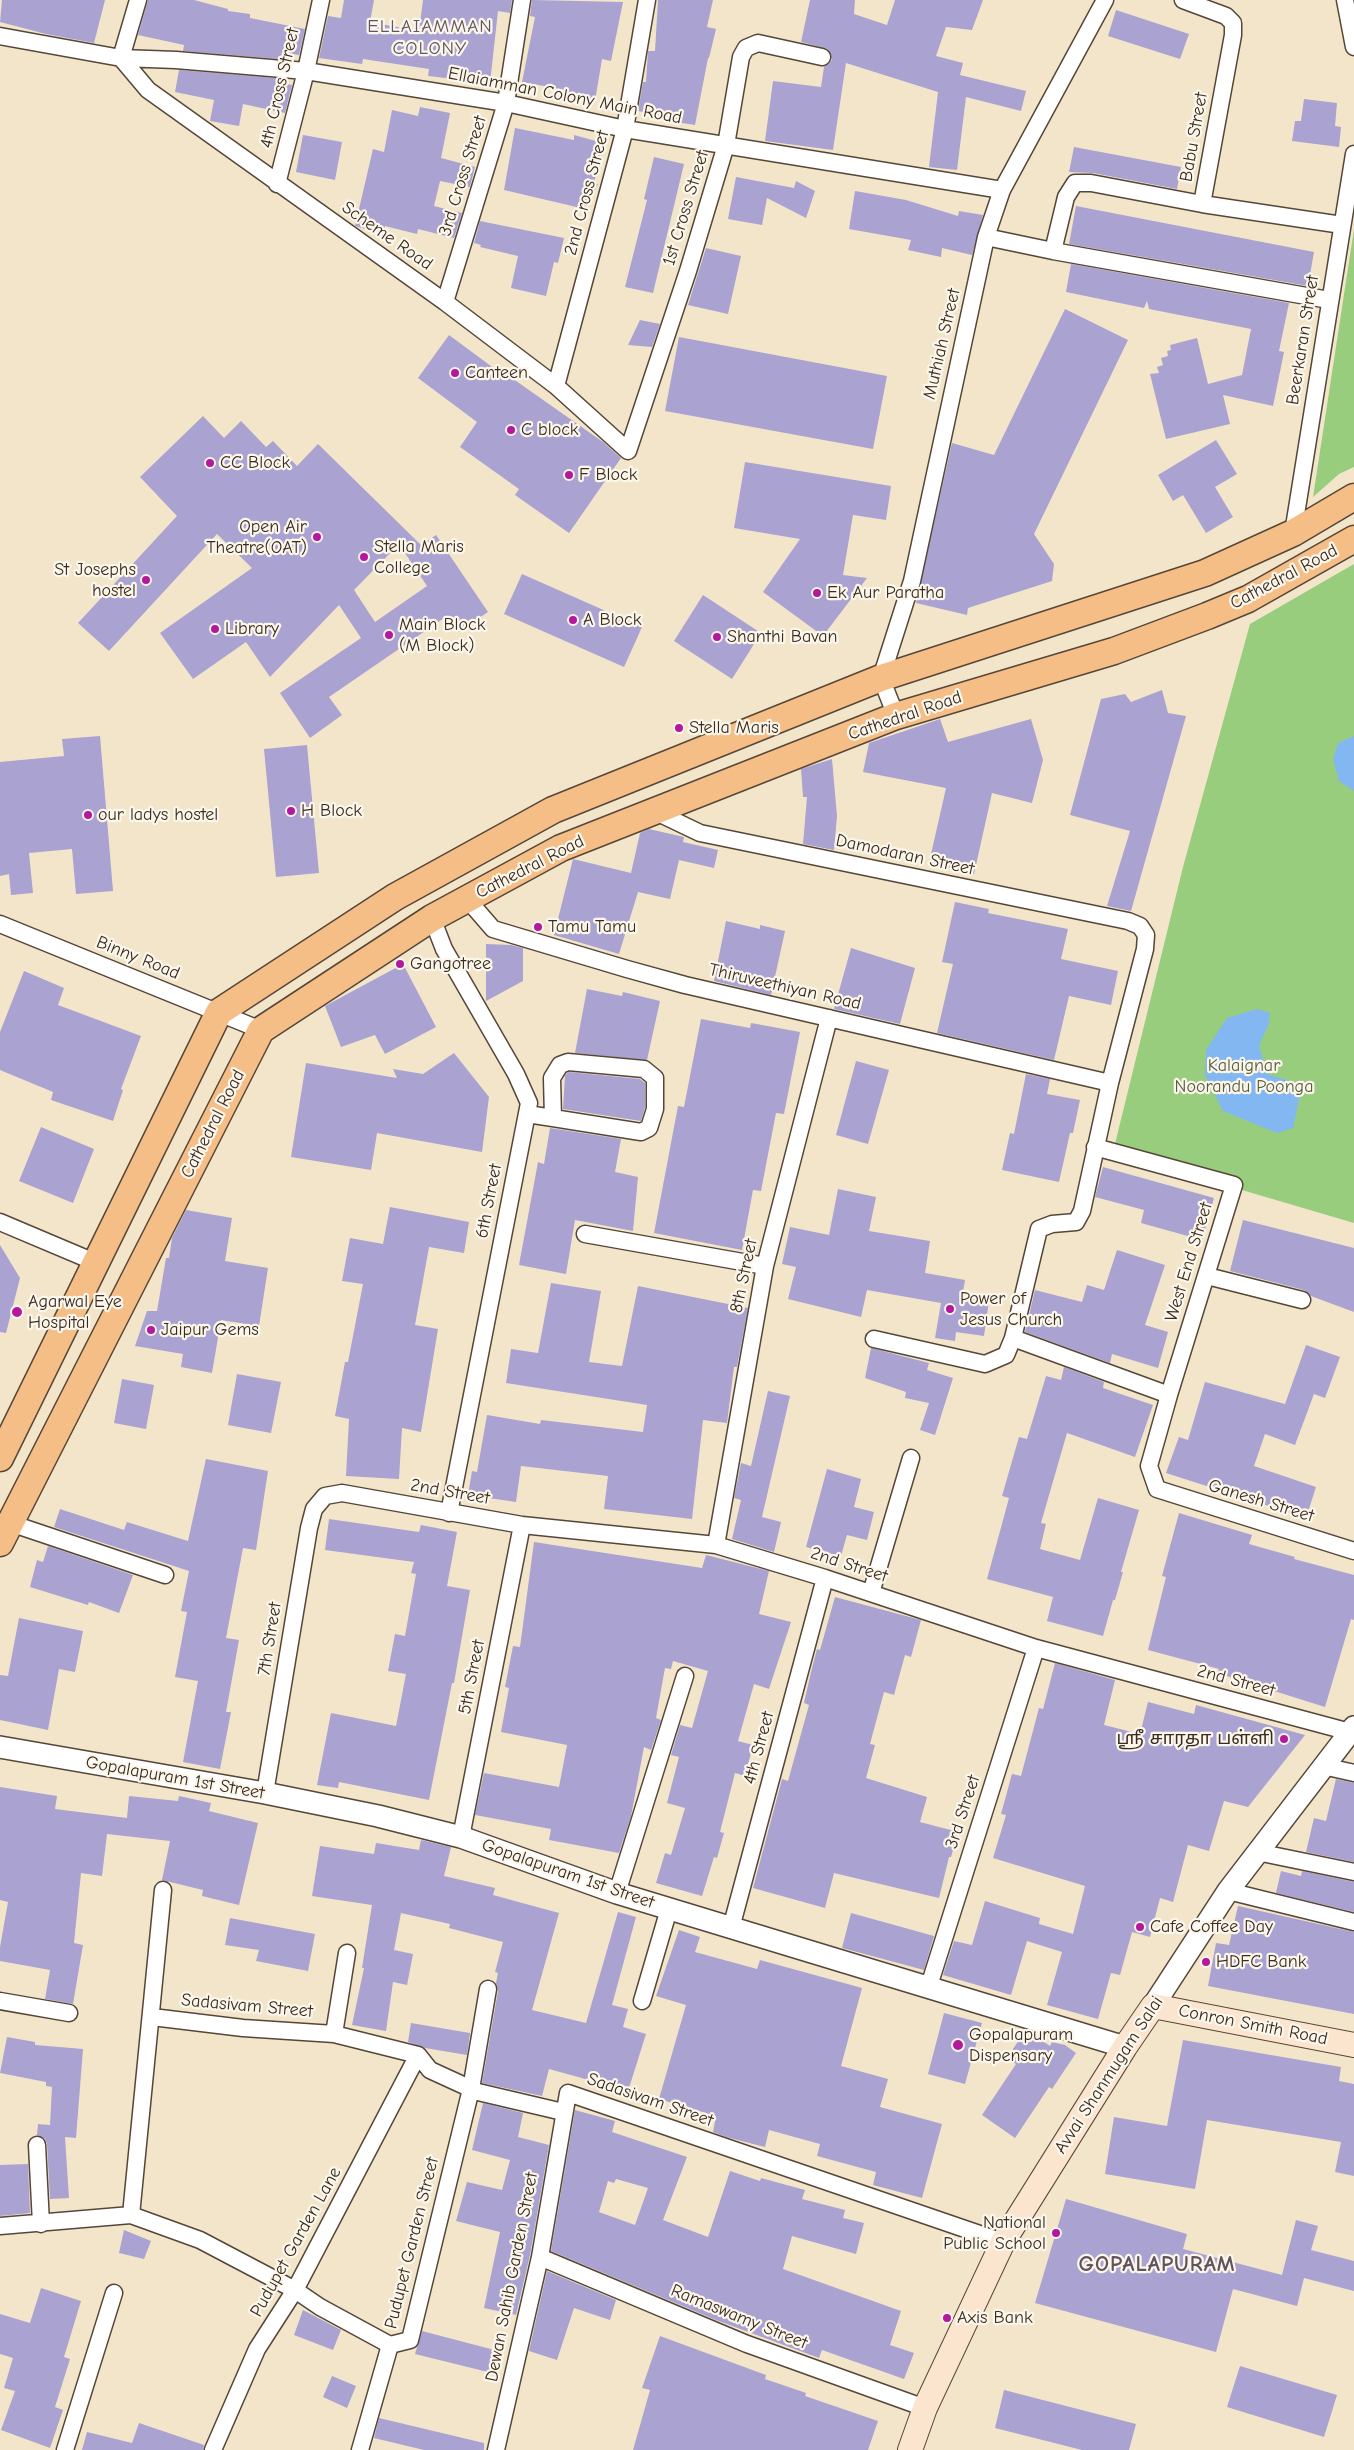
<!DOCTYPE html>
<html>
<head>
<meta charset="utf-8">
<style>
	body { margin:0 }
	canvas { display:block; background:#f2e5ca }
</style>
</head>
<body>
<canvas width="1354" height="2450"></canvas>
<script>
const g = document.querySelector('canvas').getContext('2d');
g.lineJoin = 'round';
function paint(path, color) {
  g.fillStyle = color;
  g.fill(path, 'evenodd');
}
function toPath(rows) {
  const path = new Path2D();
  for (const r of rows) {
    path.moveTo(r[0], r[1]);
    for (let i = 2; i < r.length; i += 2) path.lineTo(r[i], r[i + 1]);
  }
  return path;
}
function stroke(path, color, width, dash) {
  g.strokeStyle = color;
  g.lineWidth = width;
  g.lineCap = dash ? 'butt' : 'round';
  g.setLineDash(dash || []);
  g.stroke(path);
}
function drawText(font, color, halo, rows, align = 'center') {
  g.font = font + ' "Comic Neue","Noto Sans Tamil",sans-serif';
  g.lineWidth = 4.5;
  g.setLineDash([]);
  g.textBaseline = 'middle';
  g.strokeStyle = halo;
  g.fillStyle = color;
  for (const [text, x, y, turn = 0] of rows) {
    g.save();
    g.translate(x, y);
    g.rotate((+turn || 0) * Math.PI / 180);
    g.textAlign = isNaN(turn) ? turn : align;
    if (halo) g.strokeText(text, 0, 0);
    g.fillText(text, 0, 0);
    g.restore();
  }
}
paint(toPath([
	[1354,229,1354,467,1339,474,1313,497],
	[1354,564,1354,1223,1113,1152,1183,867,1250,624]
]), '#98cd7e');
paint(toPath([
	[1354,736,1354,791,1339,781,1333,759,1338,743],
	[1257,1009,1270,1013,1268,1026,1259,1045,1267,1074,1296,1083,1300,1095,1293,1128,1277,1133,1223,1111,1205,1075,1206,1050,1227,1018]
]), '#83b7f1');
paint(toPath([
	[2,0,105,0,94,43,46,34,0,22],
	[148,0,194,0,228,9,228,11,250,14,250,18,305,29,299,55,292,54,291,60,183,51,184,45,138,35],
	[344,0,374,0,370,22,419,31,423,0,512,0,510,13,498,11,490,83,428,76,429,69,363,59,362,64,319,58,328,16,341,18],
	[532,0,623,2,611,61,602,59,595,101,565,96,566,90,522,82,535,17,530,16],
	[658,0,713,0,707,27,716,29,709,58,708,58,695,125,663,120,664,116,638,111,643,82,646,82,648,51,655,51],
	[810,0,855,0,854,14,887,25,895,0,983,0,972,30,946,27,936,56,963,63,960,75,1026,91,1021,111,966,97,957,170,929,167,938,92,846,63,833,150,765,141,773,81,821,87,824,67,832,60,828,49,801,42],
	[1116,10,1189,34,1180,59,1108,36],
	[179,70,288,79,287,84,292,85,285,113,243,104,239,126,210,121,214,100,175,92],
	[1304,99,1337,103,1335,126,1341,127,1339,147,1292,141,1295,121,1301,121],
	[420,107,450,113,441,158,475,167,470,187,440,181,434,206,462,213,454,238,418,229,417,234,385,226,383,234,355,226,373,149,384,152,392,110,418,116],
	[515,128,574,140,574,135,603,143,594,183,598,184,585,209,504,190],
	[303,135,342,142,335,180,296,172],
	[1074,147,1181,167,1177,189,1093,173,1069,172],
	[654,157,684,164,653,293,625,287,647,200,644,199],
	[736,177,794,188,796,181,815,191,806,218,767,198,762,225,728,219],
	[855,191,906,200,958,216,959,211,983,215,972,255,942,248,941,257,908,250,911,240,849,229],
	[1076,206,1314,252,1308,286,1069,244],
	[480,221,564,238,558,263,554,262,546,296,511,288,518,256,480,247,481,245,474,243],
	[706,248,741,256,728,314,688,305],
	[1071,264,1289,303,1279,351,1284,352,1273,406,1223,395,1230,424,1166,439,1150,374,1159,373,1157,367,1163,365,1161,358,1168,356,1167,351,1171,350,1170,345,1197,338,1208,384,1242,375,1251,329,1149,309,1147,301,1144,308,1066,292],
	[1065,309,1128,340,1034,534,1054,564,1052,581,968,608,967,615,916,603,952,443,994,455],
	[640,320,660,324,652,347,628,345],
	[449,335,507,378,509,376,603,442,621,458,569,533,515,495,519,489,460,447,477,422,418,378],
	[679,337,887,376,873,449,665,411],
	[203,416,224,438,241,421,266,447,273,441,297,466,318,444,421,545,436,535,488,612,458,632,447,616,329,697,342,715,310,738,280,693,361,638,339,605,270,677,246,642,193,679,160,633,252,568,217,534,109,651,78,623,177,516,140,477],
	[399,544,427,586,375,622,354,590],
	[1216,440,1237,474,1215,487,1233,517,1206,533,1183,495,1173,501,1158,475],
	[745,462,891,486,886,520,853,515,843,575,867,578,823,636,763,592,800,539,734,528],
	[522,574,642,627,624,667,504,614],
	[703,595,761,633,732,679,674,641],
	[1162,690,1168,713,1186,716,1131,911,1107,906,1130,831,1070,815,1101,699,1125,694,1131,702],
	[940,719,948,742,1031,719,1043,760,1032,803,992,793,974,874,929,863,946,788,863,772,869,743],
	[100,736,113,891,76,894,72,849,29,853,33,893,11,895,9,874,0,876,0,762,64,756,62,739],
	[307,745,319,873,276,877,264,749],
	[832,759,837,816,834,850,803,844,807,797,803,797,801,769],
	[649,829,684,837,683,842,718,850,714,868,679,860,670,899,638,892,619,954,554,935,573,859,631,873,640,833],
	[955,902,989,909,988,913,1068,929,1061,959,1118,971,1111,1005,1069,996,1054,1060,937,1033,953,964,942,962],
	[726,921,760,929,760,925,785,931,771,995,714,981],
	[486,944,511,945,523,948,523,981,486,1001],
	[851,948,915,968,900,1024,834,1009],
	[403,964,436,1027,385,1054,375,1035,341,1047,325,1006],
	[24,971,64,988,58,1005,141,1036,121,1089,123,1090,113,1121,51,1100,53,1092,0,1070,0,1032],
	[587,989,622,996,623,992,660,1001,647,1060,575,1053],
	[701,1019,750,1028,751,1023,800,1032,784,1114,776,1113,761,1191,753,1190,742,1250,654,1233,678,1106,684,1107],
	[454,1053,489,1097,482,1152,377,1133,371,1170,291,1157,306,1063,397,1078,393,1069,423,1074],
	[856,1061,889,1070,868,1144,836,1135],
	[569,1072,640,1079,645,1083,645,1107,641,1121,563,1109,565,1075],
	[1026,1074,1050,1079,1047,1094,1080,1100,1073,1133,1070,1133,1059,1182,1002,1170,1010,1133,1014,1134],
	[41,1127,94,1149,73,1203,19,1181],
	[550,1128,621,1139,615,1172,638,1177,633,1231,575,1220,566,1274,519,1265,538,1162,544,1164],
	[1103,1167,1214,1198,1202,1240,1141,1223,1144,1210,1095,1197],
	[838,1189,876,1197,869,1231,930,1241,925,1273,965,1280,962,1298,989,1301,984,1336,956,1332,955,1341,935,1338,941,1303,867,1290,861,1317,788,1299,796,1267,782,1264,790,1227,829,1235],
	[390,1207,469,1222,464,1253,429,1247,415,1325,438,1329,421,1432,402,1428,399,1479,346,1476,349,1419,335,1416,345,1362,348,1362,363,1284,342,1281,350,1238,383,1244],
	[186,1210,232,1218,225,1261,268,1268,259,1326,221,1320,212,1373,181,1367,183,1354,135,1346,147,1311,157,1311,166,1258,169,1258,172,1238],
	[1243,1220,1354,1248,1354,1312,1311,1296,1304,1290,1230,1271],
	[0,1245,20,1278,6,1333,0,1332],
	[1117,1250,1165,1265,1145,1325,1168,1332,1158,1368,1112,1354,1110,1363,1025,1332,1035,1290,1082,1302,1087,1285,1104,1290],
	[551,1283,601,1291,589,1362,622,1366,638,1286,748,1308,737,1367,734,1367,727,1423,703,1420,692,1519,604,1509,608,1476,521,1466,516,1502,468,1495,472,1471,477,1472,487,1415,540,1424,541,1420,643,1432,647,1405,506,1383,511,1349,538,1353],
	[1306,1345,1340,1357,1325,1398,1314,1394,1295,1445,1265,1434,1254,1466,1316,1487,1306,1518,1166,1473,1179,1437,1188,1440,1205,1382,1285,1404],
	[871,1348,929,1363,927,1370,953,1378,935,1435,920,1430,929,1403,905,1398,906,1392,865,1378],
	[1064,1367,1104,1382,1103,1388,1153,1405,1135,1457,1067,1433,1041,1523,1046,1524,1040,1549,1080,1560,1098,1498,1139,1510,1121,1572,1123,1572,1115,1600,1113,1600,1103,1636,1047,1621,1053,1597,987,1579,1009,1498,1002,1496,1019,1437,1027,1439,1046,1376,1061,1380],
	[237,1374,281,1382,271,1433,228,1425],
	[122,1379,154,1385,146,1429,114,1423],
	[768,1391,790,1396,762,1517,781,1522,774,1552,732,1539,741,1500,734,1498,741,1463,751,1466],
	[206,1459,268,1471,256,1550,243,1548,226,1638,239,1640,226,1712,231,1712,220,1769,183,1762,198,1681,175,1677,187,1612,181,1611,189,1571,54,1527,60,1509,124,1530,127,1522,188,1541],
	[827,1469,861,1479,854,1507,874,1512,867,1540,847,1535,841,1556,806,1547],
	[1179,1513,1252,1535,1249,1544,1295,1557,1294,1559,1354,1575,1354,1620,1351,1619,1325,1707,1217,1673,1219,1669,1148,1650,1166,1577,1162,1576],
	[329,1519,419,1532,421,1525,457,1532,447,1586,470,1590,454,1683,452,1683,429,1800,339,1782,338,1788,317,1785,331,1713,396,1726,406,1674,388,1671,395,1634,405,1636,416,1574,411,1573,414,1562,325,1550],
	[534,1542,702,1568,706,1555,769,1571,759,1614,791,1622,769,1689,754,1684,738,1741,753,1745,745,1776,735,1773,720,1832,724,1833,717,1858,714,1857,702,1896,656,1883,665,1853,671,1855,685,1808,667,1803,679,1757,671,1755,680,1725,692,1728,708,1671,673,1661,671,1669,665,1668,656,1718,661,1720,651,1750,644,1747,631,1816,619,1853,549,1840,551,1829,475,1815,484,1773,559,1787,567,1745,501,1732,509,1688,505,1687,513,1646,520,1647],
	[48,1546,133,1575,119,1613,89,1602,88,1605,30,1587,37,1560,43,1562],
	[835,1597,921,1620,911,1657,905,1655,894,1695,884,1692,870,1744,875,1745,866,1778,927,1797,920,1822,958,1832,951,1857,949,1857,939,1898,834,1873,825,1908,753,1888,782,1779,788,1781,809,1705,804,1703,811,1672,817,1649,820,1650],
	[19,1618,83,1631,75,1672,59,1669,48,1730,0,1720,0,1675,8,1676],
	[1055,1663,1115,1680,1104,1725,1140,1734,1148,1702,1194,1714,1196,1705,1305,1735,1248,1807,1224,1801,1209,1851,1188,1845,1173,1902,1160,1898,1150,1937,1132,1932,1120,1975,1111,1973,1098,2019,1047,2005,1062,1952,1027,1941,1011,1995,943,1975,954,1941,972,1945,985,1901,1040,1918,1039,1924,1073,1934,1085,1886,993,1858,1006,1815,1001,1814,1012,1774,1021,1776,1039,1708,1043,1709],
	[1336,1779,1354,1783,1354,1862,1306,1852,1314,1818,1326,1821],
	[0,1787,57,1796,55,1809,127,1818,129,1796,178,1801,179,1796,211,1803,209,1811,258,1823,239,1905,202,1896,203,1890,162,1880,170,1841,107,1834,102,1876,81,1873,74,1943,83,1945,73,2004,45,1999,50,1970,0,1961,0,1947,8,1902,0,1900],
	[421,1840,451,1847,444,1876,495,1888,493,1895,559,1913,532,2010,586,2023,618,1912,636,1917,612,2005,628,2009,623,2027,646,2034,629,2088,608,2081,607,2085,549,2069,542,2096,482,2083,498,1991,496,1983,498,1973,495,1972,503,1942,449,1928,450,1924,401,1913,394,1950,413,1954,407,1985,393,1982,386,2031,352,2025,364,1968,362,1968,372,1905,312,1896,320,1846,374,1854,376,1843,419,1850],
	[1281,1871,1301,1876,1302,1871,1354,1882,1354,1912,1276,1893],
	[1238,1906,1354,1932,1354,2014,1208,1986,1216,1943,1229,1945],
	[851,1913,934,1936,924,1970,842,1948],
	[230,1918,315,1934,308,1971,256,1961,259,1950,225,1945],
	[679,1930,700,1937,695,1952,757,1969,760,1960,862,1988,841,2066,888,2079,880,2107,942,2124,922,2198,873,2185,876,2172,817,2156,820,2144,769,2130,765,2147,726,2137,713,2132,716,2116,659,2099,686,2005,656,1996],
	[944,2013,982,2023,965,2084,928,2074],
	[411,2023,470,2033,467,2055,425,2048,408,2042],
	[1023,2034,1037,2037,1050,2046,1052,2042,1065,2045,1076,2053,1052,2089,1049,2087,1015,2138,982,2115,1016,2064,1007,2058],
	[7,2037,35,2042,35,2045,83,2049,76,2138,65,2137,69,2198,50,2199,47,2144,45,2139,37,2135,38,2124,50,2125,52,2087,46,2086,46,2082,0,2073],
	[1183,2040,1341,2067,1339,2081,1354,2084,1354,2176,1335,2172,1341,2142,1207,2120,1195,2189,1105,2174,1114,2117,1167,2126],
	[483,2103,523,2113,518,2137,549,2145,530,2255,516,2315,484,2308,500,2232,456,2221,467,2182,502,2190,510,2160,472,2150],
	[575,2110,615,2121,612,2132,687,2157,663,2220,708,2237,730,2171,760,2181,761,2178,805,2190,802,2199,845,2210,843,2218,864,2223,856,2254,792,2236,783,2269,901,2311,890,2345,914,2353,904,2379,822,2350,819,2358,716,2320,551,2251],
	[616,2179,648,2188,635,2225,599,2212,608,2181,614,2183],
	[28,2164,30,2213,0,2216,0,2165],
	[1066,2199,1187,2234,1183,2249,1282,2275,1296,2220,1318,2226,1311,2250,1354,2261,1354,2291,1304,2278,1297,2306,1233,2289,1216,2352,1035,2303],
	[124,2230,151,2241,144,2259,119,2253],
	[547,2271,616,2300,610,2320,574,2308,557,2360,529,2351],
	[41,2288,81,2301,64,2357,70,2359,55,2407,63,2410,50,2448,1,2430,15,2391,4,2388,13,2358,0,2354,0,2314,30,2323],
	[303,2310,341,2330,333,2350,294,2335],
	[422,2331,502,2352,496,2374,415,2354],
	[660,2336,766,2375,765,2379,806,2393,805,2396,878,2421,868,2450,633,2450,650,2390,642,2388],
	[1240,2366,1337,2395,1324,2437,1227,2407],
	[332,2376,356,2386,347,2408,323,2397],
	[1004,2390,1136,2424,1129,2450,1082,2450,995,2428],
	[379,2418,484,2443,484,2450,424,2450,374,2438],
	[139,2423,204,2445,203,2450,82,2450,87,2432,132,2443]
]), '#aaa3d1');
const minor = toPath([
	[138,0,121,58,148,90,445,302,556,386,628,451,688,271,726,145,741,57,746,48,758,43,822,57],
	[1183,0,1226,16,1233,23,1233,35,1202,204,1342,225],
	[1345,0,1354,47],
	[0,36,121,58,176,60,306,71,506,103,625,129,1002,190],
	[277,184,306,71,321,0],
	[986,237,1053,251,1329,300],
	[1053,251,1066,197,1075,183,1091,183,1202,204],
	[445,302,506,103,522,0],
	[556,386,625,129,647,0],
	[1293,533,1354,154],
	[896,716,881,678,912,581,986,237,1002,190,1105,0],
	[654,811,700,833,1128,921,1140,926,1146,935,1145,949,1110,1083,1082,1211,1076,1222,1052,1224,1039,1229,1013,1338,1006,1355,985,1364,874,1339],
	[467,899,493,929,627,969,685,985,1110,1083],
	[432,918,444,949,516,1074,529,1103,449,1513],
	[0,924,261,1030],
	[527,1114,553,1118,641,1132,649,1128,655,1109,655,1078,644,1069,568,1062,560,1065,552,1078,553,1118],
	[1095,1147,1234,1185,1169,1395,1149,1466,1157,1489,1354,1551],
	[0,1222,97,1263],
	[585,1234,765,1266],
	[1207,1276,1302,1300],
	[1013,1338,1169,1395],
	[10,1523,165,1575],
	[716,1545,765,1266,829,1018],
	[871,1593,911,1458],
	[1323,1766,1354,1773],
	[265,1793,309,1528,314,1509,325,1496,342,1493,522,1525,716,1545,825,1578,1036,1648,1350,1732],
	[461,1837,522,1525],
	[1257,1852,1354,1872],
	[1228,1891,1354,1922],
	[617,1893,685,1676],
	[731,1928,825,1578],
	[928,1989,1036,1648],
	[0,2001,69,2013],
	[642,2001,669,1909],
	[152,2017,243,2028,334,2034,418,2055,430,2070,478,2092,563,2112],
	[334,2034,347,1953],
	[37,2145,41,2224],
	[131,2215,163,1890],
	[0,2226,131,2215,200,2240,295,2290,320,2307,390,2345],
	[540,2257,747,2344,925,2408],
	[390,2345,410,2340,471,2089,488,1989],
	[65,2450,114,2293],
	[213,2450,257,2349,295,2290,418,2055],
	[360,2450,390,2345],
	[496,2450,540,2257,568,2093,1003,2242]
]);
const tertiary = toPath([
	[0,1747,265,1793,378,1816,461,1837,617,1893,1125,2047],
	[1153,2006,1228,1891,1354,1727]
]);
const secondary = toPath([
	[910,2450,925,2408,1003,2242,1125,2047,1153,2006,1354,2045]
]);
const primary = toPath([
	[0,1458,219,1012,395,897,553,810,881,678,1205,573,1293,533,1354,497],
	[0,1543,261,1030,432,918,561,848,896,716,1114,651,1207,616,1248,599,1354,539]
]);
stroke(minor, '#564638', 19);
stroke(tertiary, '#564638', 24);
stroke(secondary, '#564638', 26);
stroke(primary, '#564638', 29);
stroke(minor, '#fff', 16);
stroke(tertiary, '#fff', 21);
stroke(secondary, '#fbe5cf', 24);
stroke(primary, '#f6be87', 26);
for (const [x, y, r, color] of [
	[455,373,5,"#b5179e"],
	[511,430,5,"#b5179e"],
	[210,463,5,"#b5179e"],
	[569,475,5,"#b5179e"],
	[317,537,5,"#b5179e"],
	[364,557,5,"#b5179e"],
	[146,580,5,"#b5179e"],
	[817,593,5,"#b5179e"],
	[573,620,5,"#b5179e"],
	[215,629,5,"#b5179e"],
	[389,635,5,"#b5179e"],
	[717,637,5,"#b5179e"],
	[679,728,5,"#b5179e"],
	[291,811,5,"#b5179e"],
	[88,815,5,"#b5179e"],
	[538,927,5,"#b5179e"],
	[400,964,5,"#b5179e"],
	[950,1309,5,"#b5179e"],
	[17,1312,6,"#b5179e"],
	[151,1330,5,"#b5179e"],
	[1284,1739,5,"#b5179e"],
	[1140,1927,5,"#b5179e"],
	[1206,1962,5,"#b5179e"],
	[958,2045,6,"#b5179e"],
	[1056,2233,5,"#b5179e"],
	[947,2318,5,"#b5179e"]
]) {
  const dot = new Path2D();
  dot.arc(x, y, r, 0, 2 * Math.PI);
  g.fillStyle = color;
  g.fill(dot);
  stroke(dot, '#fbf7ec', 2);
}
drawText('18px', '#3b2a1e', '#fbf7ec', [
	["4th Cross Street",280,88,-77],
	["Ellaiamman Colony Main Road",565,96,11],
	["Babu Street",1194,137,-80],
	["3rd Cross Street",463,176,-73],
	["2nd Cross Street",587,193,-75],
	["1st Cross Street",686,208,-73],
	["Scheme Road",387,236,35],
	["Beerkaran Street",1303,340,-81],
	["Muthiah Street",942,344,-77],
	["Cathedral Road",1284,577,-28],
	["Cathedral Road",905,716,-19],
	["Damodaran Street",905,855,12],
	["Cathedral Road",530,867,-27],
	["Binny Road",138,958,22],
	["Thiruveethiyan Road",785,987,13],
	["Cathedral Road",213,1124,-63],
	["6th Street",489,1201,-79],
	["West End Street",1189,1262,-73],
	["8th Street",744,1276,-78],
	["2nd Street",450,1492,10],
	["Ganesh Street",1261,1501,17],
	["2nd Street",849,1565,18],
	["7th Street",270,1639,-81],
	["5th Street",472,1677,-79],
	["2nd Street",1236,1681,15],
	["4th Street",759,1748,-75],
	["Gopalapuram 1st Street",175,1778,10],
	["3rd Street",963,1812,-72],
	["Gopalapuram 1st Street",568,1874,19],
	["Sadasivam Street",247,2006,5],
	["Conron Smith Road",1253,2025,11],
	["Avvai Shanmugam Salai",1109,2075,-57],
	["Sadasivam Street",650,2100,19],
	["Pudupet Garden Lane",296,2242,-61],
	["Pudupet Garden Street",412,2243,-76],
	["Dewan Sahib Garden Street",512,2277,-79],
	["Ramaswamy Street",739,2317,22]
]);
drawText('18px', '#3b2a1e', '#fbf7ec', [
	["Canteen",465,373],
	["C block",521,430],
	["CC Block",220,463],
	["F Block",579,475],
	["Open Air",307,527,"right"],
	["Theatre(OAT)",307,548,"right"],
	["Stella Maris",374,547],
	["College",374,568],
	["St Josephs",136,570,"right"],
	["hostel",136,591,"right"],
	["Ek Aur Paratha",827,593],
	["A Block",583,620],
	["Main Block",399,625],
	["(M Block)",399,646],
	["Library",225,629],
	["Shanthi Bavan",727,637],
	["Stella Maris",689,728],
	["H Block",301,811],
	["our ladys hostel",98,815],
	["Tamu Tamu",548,927],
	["Gangotree",410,964],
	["Power of",960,1299],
	["Jesus Church",960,1320],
	["Agarwal Eye",28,1302],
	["Hospital",28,1323],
	["Jaipur Gems",161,1330],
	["ஸ்ரீ சாரதா பள்ளி",1274,1739,"right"],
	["Cafe Coffee Day",1150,1927],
	["HDFC Bank",1216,1962],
	["Gopalapuram",969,2035],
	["Dispensary",969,2056],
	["National",1046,2223,"right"],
	["Public School",1046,2244,"right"],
	["Axis Bank",957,2318]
], 'left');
drawText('18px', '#575b3b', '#fbf7ec', [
	["Kalaignar",1244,1066],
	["Noorandu Poonga",1244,1087]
]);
g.letterSpacing = '1px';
drawText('19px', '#62545d', '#fbf7ec', [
	["ELLAIAMMAN",430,27],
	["COLONY",430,49]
]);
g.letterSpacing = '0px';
g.letterSpacing = '1px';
drawText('bold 22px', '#62545d', '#fbf7ec', [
	["GOPALAPURAM",1157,2265]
]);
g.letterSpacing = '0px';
</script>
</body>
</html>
